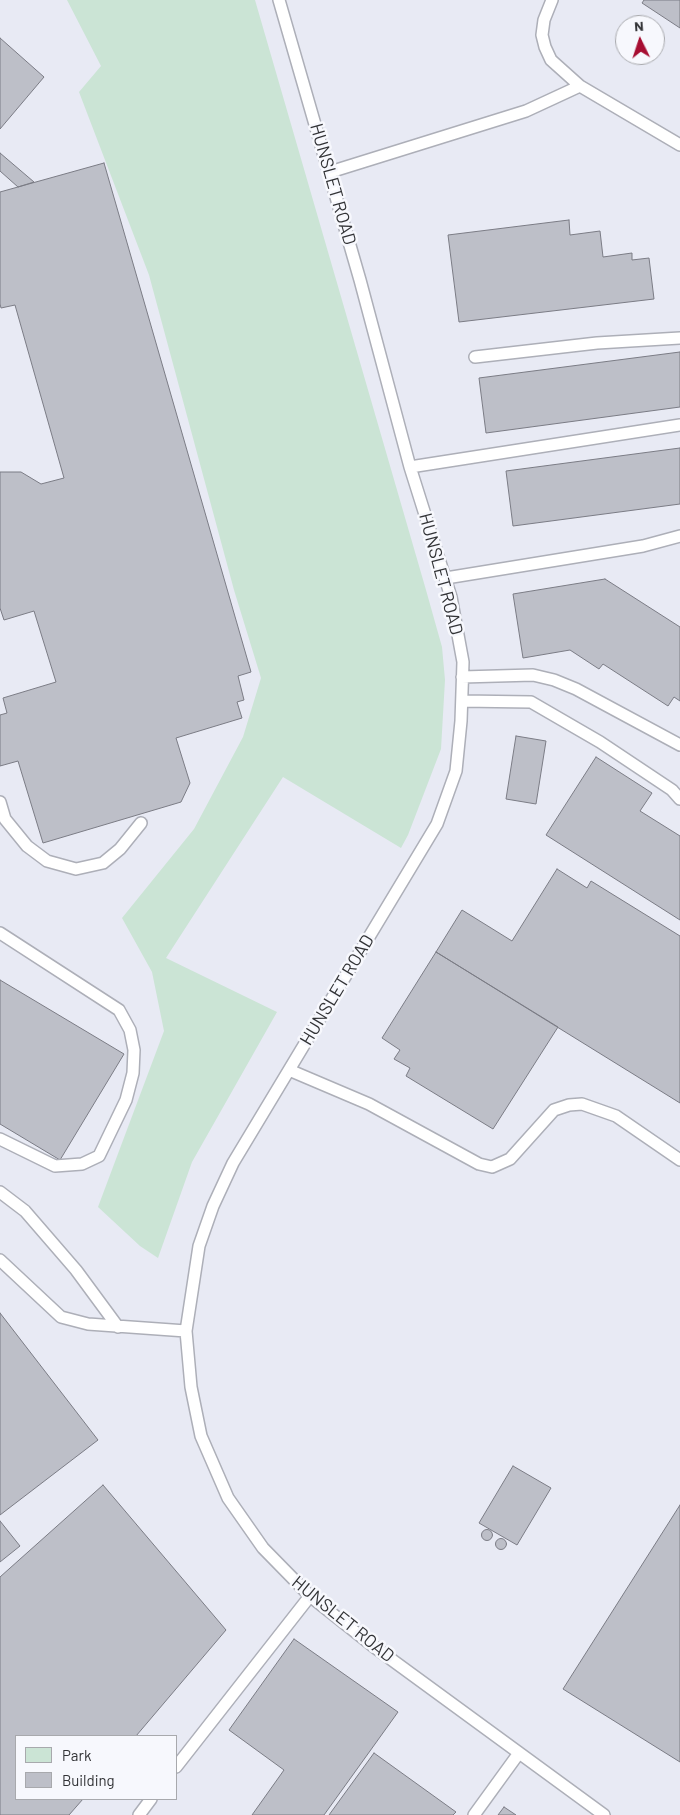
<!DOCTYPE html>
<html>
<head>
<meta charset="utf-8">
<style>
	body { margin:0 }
	#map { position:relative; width:680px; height:1815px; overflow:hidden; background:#e8eaf4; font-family:Barlow,sans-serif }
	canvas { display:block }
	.legend { position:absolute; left:15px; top:1735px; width:162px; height:65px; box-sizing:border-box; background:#f7f8fd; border:1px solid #a8a9ad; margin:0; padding:6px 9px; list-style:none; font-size:15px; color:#323336 }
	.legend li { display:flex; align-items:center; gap:10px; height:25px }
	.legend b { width:25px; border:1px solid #a8a9ad }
	.north { position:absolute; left:615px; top:15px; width:50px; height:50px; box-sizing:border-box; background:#f7f8fd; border:1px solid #a8a9ad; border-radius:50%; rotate:356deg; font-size:14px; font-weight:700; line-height:20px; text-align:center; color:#323336 }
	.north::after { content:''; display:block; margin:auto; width:18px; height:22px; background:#a70e32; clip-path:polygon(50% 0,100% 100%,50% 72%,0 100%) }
</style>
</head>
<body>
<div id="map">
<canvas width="680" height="1815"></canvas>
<ul class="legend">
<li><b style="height:14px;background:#cbe4d5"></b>Park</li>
<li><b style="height:14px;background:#bdbfc8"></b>Building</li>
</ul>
<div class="north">N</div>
</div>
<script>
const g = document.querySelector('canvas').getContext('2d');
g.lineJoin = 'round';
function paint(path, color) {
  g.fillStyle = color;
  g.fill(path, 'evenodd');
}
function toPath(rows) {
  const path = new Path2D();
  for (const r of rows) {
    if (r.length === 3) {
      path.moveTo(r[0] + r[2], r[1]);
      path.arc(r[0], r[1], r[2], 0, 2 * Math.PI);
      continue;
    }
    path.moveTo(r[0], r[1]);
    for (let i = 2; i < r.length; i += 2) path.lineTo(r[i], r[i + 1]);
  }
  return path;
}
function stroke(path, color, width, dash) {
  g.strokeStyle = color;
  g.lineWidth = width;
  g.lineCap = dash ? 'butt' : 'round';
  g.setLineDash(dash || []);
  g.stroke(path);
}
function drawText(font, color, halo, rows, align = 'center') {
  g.font = font + ' Barlow,sans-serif';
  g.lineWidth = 5;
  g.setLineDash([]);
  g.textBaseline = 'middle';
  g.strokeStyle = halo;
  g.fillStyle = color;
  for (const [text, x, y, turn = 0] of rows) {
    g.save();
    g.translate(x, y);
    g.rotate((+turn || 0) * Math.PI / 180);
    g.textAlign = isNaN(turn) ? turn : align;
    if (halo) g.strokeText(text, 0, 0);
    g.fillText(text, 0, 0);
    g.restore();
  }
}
paint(toPath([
	[67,0,255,0,426,590,442,647,445,680,441,749,408,835,401,848,283,777,166,958,277,1012,192,1162,158,1258,140,1246,98,1207,164,1031,152,972,122,918,194,829,243,737,261,678,234,590,149,275,79,92,101,66]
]), '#cbe4d5');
const building = toPath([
	[644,0,680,0,680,28,642,3,644,0],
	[0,38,44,77,0,129,0,38],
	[0,153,34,182,18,187,0,171,0,153],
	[104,163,251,672,238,676,244,700,237,702,242,718,176,738,190,783,181,802,43,843,18,761,0,766,0,715,7,713,3,698,56,682,34,611,4,620,0,608,0,472,21,472,41,484,64,478,15,305,1,308,0,304,0,192,104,163],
	[569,220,570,235,600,231,603,257,632,253,632,260,649,258,654,299,459,322,448,235,569,220],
	[680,352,680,407,486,433,479,378,680,352],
	[680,448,680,504,513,526,506,471,680,448],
	[605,579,680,627,680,701,674,697,668,706,603,664,599,669,570,650,523,658,513,594,605,579],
	[516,736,546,741,536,804,506,799,516,736],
	[596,757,652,793,640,811,680,836,680,920,546,835,596,757],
	[557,869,587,888,591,881,680,936,680,1103,436,952,462,910,512,941,557,869],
	[436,952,558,1027,493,1129,406,1076,410,1068,394,1059,400,1050,382,1038,436,952],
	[0,980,124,1054,60,1160,0,1124,0,980],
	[0,1313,98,1440,0,1515,0,1313],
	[513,1466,551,1488,517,1545,479,1523,513,1466],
	[103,1485,226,1630,136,1736,16,1736,16,1799,83,1799,69,1815,0,1815,0,1577,103,1485],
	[680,1505,680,1762,563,1689,680,1505],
	[0,1521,20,1546,0,1562,0,1521],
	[487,1535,5.5],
	[501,1544,5.5],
	[294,1639,398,1712,324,1815,252,1815,284,1770,229,1730,294,1639],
	[374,1753,456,1812,453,1815,329,1815,374,1753],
	[504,1807,516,1815,498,1815,504,1807]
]);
paint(building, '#bdbfc8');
stroke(building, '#7b7c85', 1);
const lane = toPath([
	[279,0,360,280,410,467,451,597,463,662,461,721,456,771,437,824,233,1163,213,1206,199,1246,186,1331,191,1387,201,1436,228,1498,263,1548,310,1596,373,1646,604,1815],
	[552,0,544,20,542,35,545,47,551,60,580,86],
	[330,172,526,111,580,86,680,145],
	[475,357,597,343,680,338],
	[410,467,680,425],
	[446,578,643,546,680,536],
	[462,677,533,675,554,680,576,689,680,745],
	[462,701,531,702,600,742,672,790,680,799],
	[0,802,5,819,27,846,47,861,76,869,103,863,120,849,141,823],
	[0,933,119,1010,130,1030,134,1050,133,1073,126,1100,99,1156,82,1164,55,1166,0,1139],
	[289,1070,369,1104,479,1164,492,1167,510,1159,554,1110,569,1105,582,1104,616,1116,680,1160],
	[0,1192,25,1211,76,1270,118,1327],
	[0,1260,61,1317,88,1324,186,1331],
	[176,1767,310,1596],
	[139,1815,151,1799],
	[474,1815,519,1753]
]);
stroke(lane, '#adafb8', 14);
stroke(lane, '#fff', 11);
drawText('18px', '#323336', '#f7f8fd', [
	["HUNSLET ROAD",333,184,74],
	["HUNSLET ROAD",441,574,75],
	["HUNSLET ROAD",337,990,-59],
	["HUNSLET ROAD",343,1619,39]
]);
</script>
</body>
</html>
